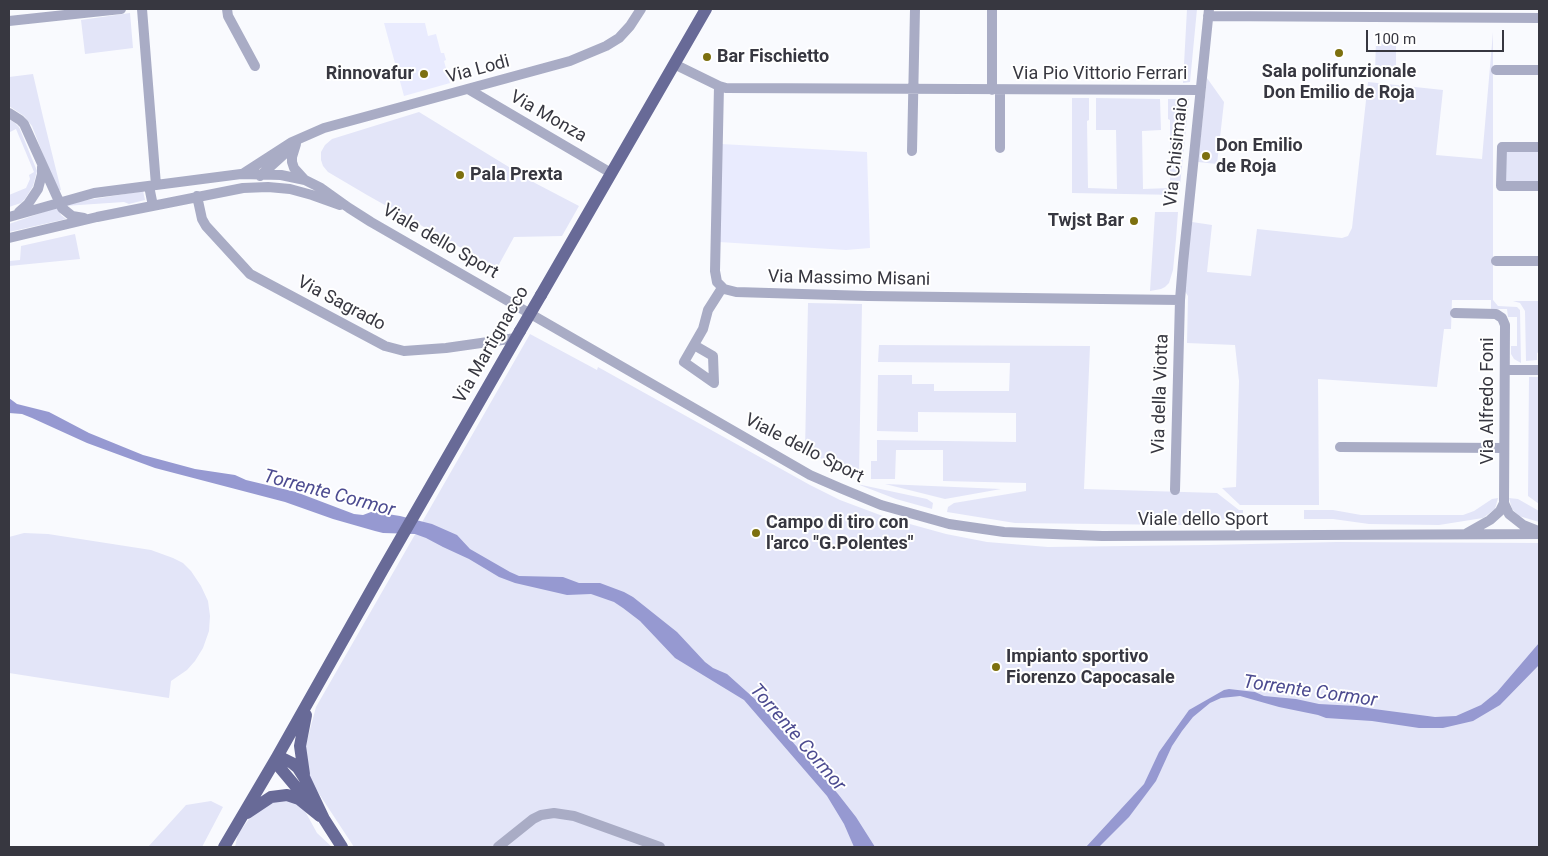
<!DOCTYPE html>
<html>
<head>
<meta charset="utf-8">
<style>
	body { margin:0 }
	#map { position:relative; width:1548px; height:856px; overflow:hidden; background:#f9fafe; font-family:Roboto,sans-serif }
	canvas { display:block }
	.frame { position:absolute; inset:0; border:10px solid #373740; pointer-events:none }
	.scale { position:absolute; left:1366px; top:30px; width:138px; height:22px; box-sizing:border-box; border:2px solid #373740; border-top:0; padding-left:6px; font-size:15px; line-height:18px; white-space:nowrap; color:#373740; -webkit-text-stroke:4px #fff; paint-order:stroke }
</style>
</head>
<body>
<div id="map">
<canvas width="1548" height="856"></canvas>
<div class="frame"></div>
<div class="scale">100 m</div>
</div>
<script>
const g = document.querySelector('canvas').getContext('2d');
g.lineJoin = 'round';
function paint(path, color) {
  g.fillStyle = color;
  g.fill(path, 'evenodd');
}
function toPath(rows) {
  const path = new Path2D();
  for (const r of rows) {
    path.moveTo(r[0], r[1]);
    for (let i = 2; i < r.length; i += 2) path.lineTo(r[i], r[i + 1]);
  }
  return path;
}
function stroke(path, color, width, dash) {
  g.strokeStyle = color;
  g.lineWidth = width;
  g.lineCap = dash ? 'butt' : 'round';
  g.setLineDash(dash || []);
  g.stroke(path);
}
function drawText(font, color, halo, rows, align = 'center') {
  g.font = font + ' Roboto,sans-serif';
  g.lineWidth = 4;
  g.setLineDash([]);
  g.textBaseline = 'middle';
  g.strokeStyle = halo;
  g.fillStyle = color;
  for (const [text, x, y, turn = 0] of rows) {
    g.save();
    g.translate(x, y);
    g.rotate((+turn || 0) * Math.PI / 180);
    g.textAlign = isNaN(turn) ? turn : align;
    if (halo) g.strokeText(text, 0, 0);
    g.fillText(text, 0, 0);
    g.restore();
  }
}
paint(toPath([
	[425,23,428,36,436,34,441,53,444,53,446,60,444,61,450,83,404,96,384,23],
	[721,144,867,152,870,248,846,250,719,242]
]), '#e9ebfe');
paint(toPath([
	[1187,9,1197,9,1190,82,1183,83],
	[130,13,133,48,85,54,81,20],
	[1493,32,1493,300,1498,306,1517,307,1520,310,1521,363,1514,359,1511,354,1511,346,1517,346,1517,317,1508,317,1507,309,1491,309,1491,300,1452,300,1451,329,1444,329,1437,387,1318,379,1319,505,1240,505,1222,488,1236,487,1239,381,1235,345,1187,343,1188,296,1184,290,1192,222,1212,225,1207,272,1251,276,1257,229,1342,238,1348,236,1352,228,1368,82,1443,90,1436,155,1482,159],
	[1376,41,1396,41,1396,72,1375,72],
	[33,74,43,117,61,190,57,191,32,126,24,116,9,106,9,77],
	[1207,78,1224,102,1217,164,1198,162],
	[1072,98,1089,98,1089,120,1087,121,1088,188,1117,189,1116,130,1096,130,1096,98,1160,99,1161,130,1142,131,1143,189,1170,188,1170,120,1168,119,1168,99,1189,99,1179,195,1072,193],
	[419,112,535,183,579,206,562,236,514,237,497,268,367,195,328,172,323,166,321,160,321,152,325,145,332,139],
	[9,119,15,123,19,127,37,171,33,186,25,199,21,203,9,207,9,195,26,188,30,179,29,175,34,172,16,129,10,132,9,128],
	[1506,151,1539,151,1539,181,1506,181],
	[143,191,145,200,129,204,124,202,64,206,63,204],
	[58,207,61,215,66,219,9,232,9,224],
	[1155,212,1178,212,1176,239,1173,270,1169,283,1165,287,1161,289,1150,291],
	[75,234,80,259,9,266,9,261,20,260,21,246],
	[1513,301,1539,301,1539,352,1537,353,1537,360,1526,361,1525,311,1520,303],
	[808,303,862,304,859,476,805,451],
	[530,334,597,370,598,367,810,485,840,500,888,518,946,534,987,542,1048,547,1208,545,1337,542,1539,543,1539,847,354,847,308,777,305,748,316,707],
	[879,345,1090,346,1084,489,1217,493,1239,510,1243,510,1243,519,1212,520,1181,525,1015,523,947,512,948,507,954,503,1026,491,1026,483,943,481,943,450,896,450,895,479,871,479,871,461,877,461,877,440,1016,442,1016,413,918,412,918,432,877,431,878,375,912,375,912,384,934,384,934,391,1009,391,1010,363,878,362],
	[1529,377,1539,377,1539,504,1528,496],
	[857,484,927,499,933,503,932,509,896,499],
	[885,484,1001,489,945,499],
	[1498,498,1495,509,1483,518,1439,525,1369,524,1333,519,1304,519,1304,510,1333,510,1361,515,1463,515,1474,511,1492,499],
	[1509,498,1518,499,1539,511,1539,522,1519,516,1512,509],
	[24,533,48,534,151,550,173,558,183,563,191,571,201,586,208,601,210,616,209,631,203,648,195,661,187,670,171,681,169,698,9,673,9,537],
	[283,799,296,803,305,811,317,833,332,847,235,847,238,834,252,815,269,803],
	[211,801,223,807,202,847,148,847,186,805]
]), '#e3e5f8');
paint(toPath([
	[9,398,17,404,49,412,89,433,143,455,195,469,235,475,246,480,296,492,354,514,363,515,371,512,375,512,400,516,432,524,457,535,470,549,510,572,519,576,563,577,579,583,600,583,624,592,633,597,677,632,705,662,713,668,727,674,756,700,838,794,856,817,875,847,854,847,844,824,827,796,744,700,675,658,640,621,623,608,614,602,591,594,567,595,515,583,499,577,469,559,443,547,426,538,415,534,383,533,375,531,333,519,285,502,155,468,87,443,32,418,22,414,9,413],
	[1539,643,1539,665,1500,705,1473,721,1443,728,1419,728,1372,721,1326,718,1318,715,1279,707,1240,696,1221,698,1210,703,1193,717,1182,731,1172,746,1156,781,1129,817,1099,847,1086,847,1144,784,1159,752,1189,710,1224,690,1229,689,1255,692,1264,696,1296,699,1319,704,1356,706,1374,709,1435,717,1456,716,1481,705,1497,692]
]), '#9699d1');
stroke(toPath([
	[142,9,156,185],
	[227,9,228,16,255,66],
	[1208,16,1539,18],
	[9,21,121,9],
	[674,64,719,86,726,88,1200,90],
	[1496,70,1539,70],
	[719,86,715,271,717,282,724,289,736,292,868,296,1180,300],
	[468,89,611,173],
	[992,90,992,9],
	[9,113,20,120,24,124,62,208,72,216,84,218],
	[296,144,292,157,292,162,294,168,304,179],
	[1539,147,1502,147,1501,186,1539,186],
	[1000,148,1000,90],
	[912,151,915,9],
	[244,173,292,142,324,128,570,61,606,46,619,38,630,26,641,9],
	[260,176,292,147],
	[149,186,153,206],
	[197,196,202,219,206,226,250,274,385,346,404,351,446,348,516,338],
	[19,212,28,204,38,189,42,174,42,167],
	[9,217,94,193,241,174,281,175,305,180,321,188,349,208,371,222,810,475,840,488,881,505,949,524,1004,532,1102,536,1539,534],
	[9,238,97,217,243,188,268,187,290,189,312,195,340,205],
	[1496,261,1539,261],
	[1455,313,1496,314,1502,318,1505,325,1504,503,1500,511,1490,520,1467,533],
	[694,345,713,356,714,383,684,362,703,329,708,310,722,288],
	[1505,370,1539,370],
	[1340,447,1504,448],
	[1175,490,1180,300,1183,263,1209,9],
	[1504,503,1509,514,1523,525,1538,531],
	[498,847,533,819,541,815,554,813,574,816,660,847]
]), '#a9acc5', 10);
stroke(toPath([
	[541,295,706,9],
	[277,757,284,759,292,763,298,768,305,779,324,819,342,847],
	[277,757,281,769,307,800],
	[304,774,300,746,306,715],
	[247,813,271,797,287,795,299,799,320,816],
	[224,847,277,757,382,571,520,331]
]), '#686a97', 12);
stroke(toPath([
	[520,331,541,295]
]), '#686a97', 12);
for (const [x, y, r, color] of [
	[1339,53,5,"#7d700f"],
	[707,57,5,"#7d700f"],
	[424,74,5,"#7d700f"],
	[1206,156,5,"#7d700f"],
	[460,175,5,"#7d700f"],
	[1134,221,5,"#7d700f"],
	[756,533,5,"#7d700f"],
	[996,667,5,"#7d700f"]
]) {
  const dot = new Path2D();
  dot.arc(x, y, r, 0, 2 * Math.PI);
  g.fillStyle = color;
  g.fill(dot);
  stroke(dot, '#fff', 2);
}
drawText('bold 18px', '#373740', '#fff', [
	["Bar Fischietto",717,57],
	["Sala polifunzionale",1339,72,"center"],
	["Don Emilio de Roja",1339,93,"center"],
	["Rinnovafur",414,74,"right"],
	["Don Emilio",1216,146],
	["de Roja",1216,167],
	["Pala Prexta",470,175],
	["Twjst Bar",1124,221,"right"],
	["Campo di tiro con",766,523],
	["l'arco \"G.Polentes\"",766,544],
	["Impianto sportivo",1006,657],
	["Fiorenzo Capocasale",1006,678]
], 'left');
drawText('18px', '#373740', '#fff', [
	["Via Lodi",478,70,-15],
	["Via Pio Vittorio Ferrari",1100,74],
	["Via Monza",548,117,30],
	["Via Chisimaio",1177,152,-84],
	["Viale dello Sport",440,242,30],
	["Via Massimo Misani",849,279,1],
	["Via Sagrado",341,304,28],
	["Via Martignacco",492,345,-60],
	["Via della Viotta",1161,394,-88],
	["Via Alfredo Foni",1488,401,-90],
	["Viale dello Sport",804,449,27],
	["Viale dello Sport",1203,520]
]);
drawText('italic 19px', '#4c4b90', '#fff', [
	["Torrente Cormor",329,494,15],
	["Torrente Cormor",1310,692,8],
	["Torrente Cormor",797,738,49]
]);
</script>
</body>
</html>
